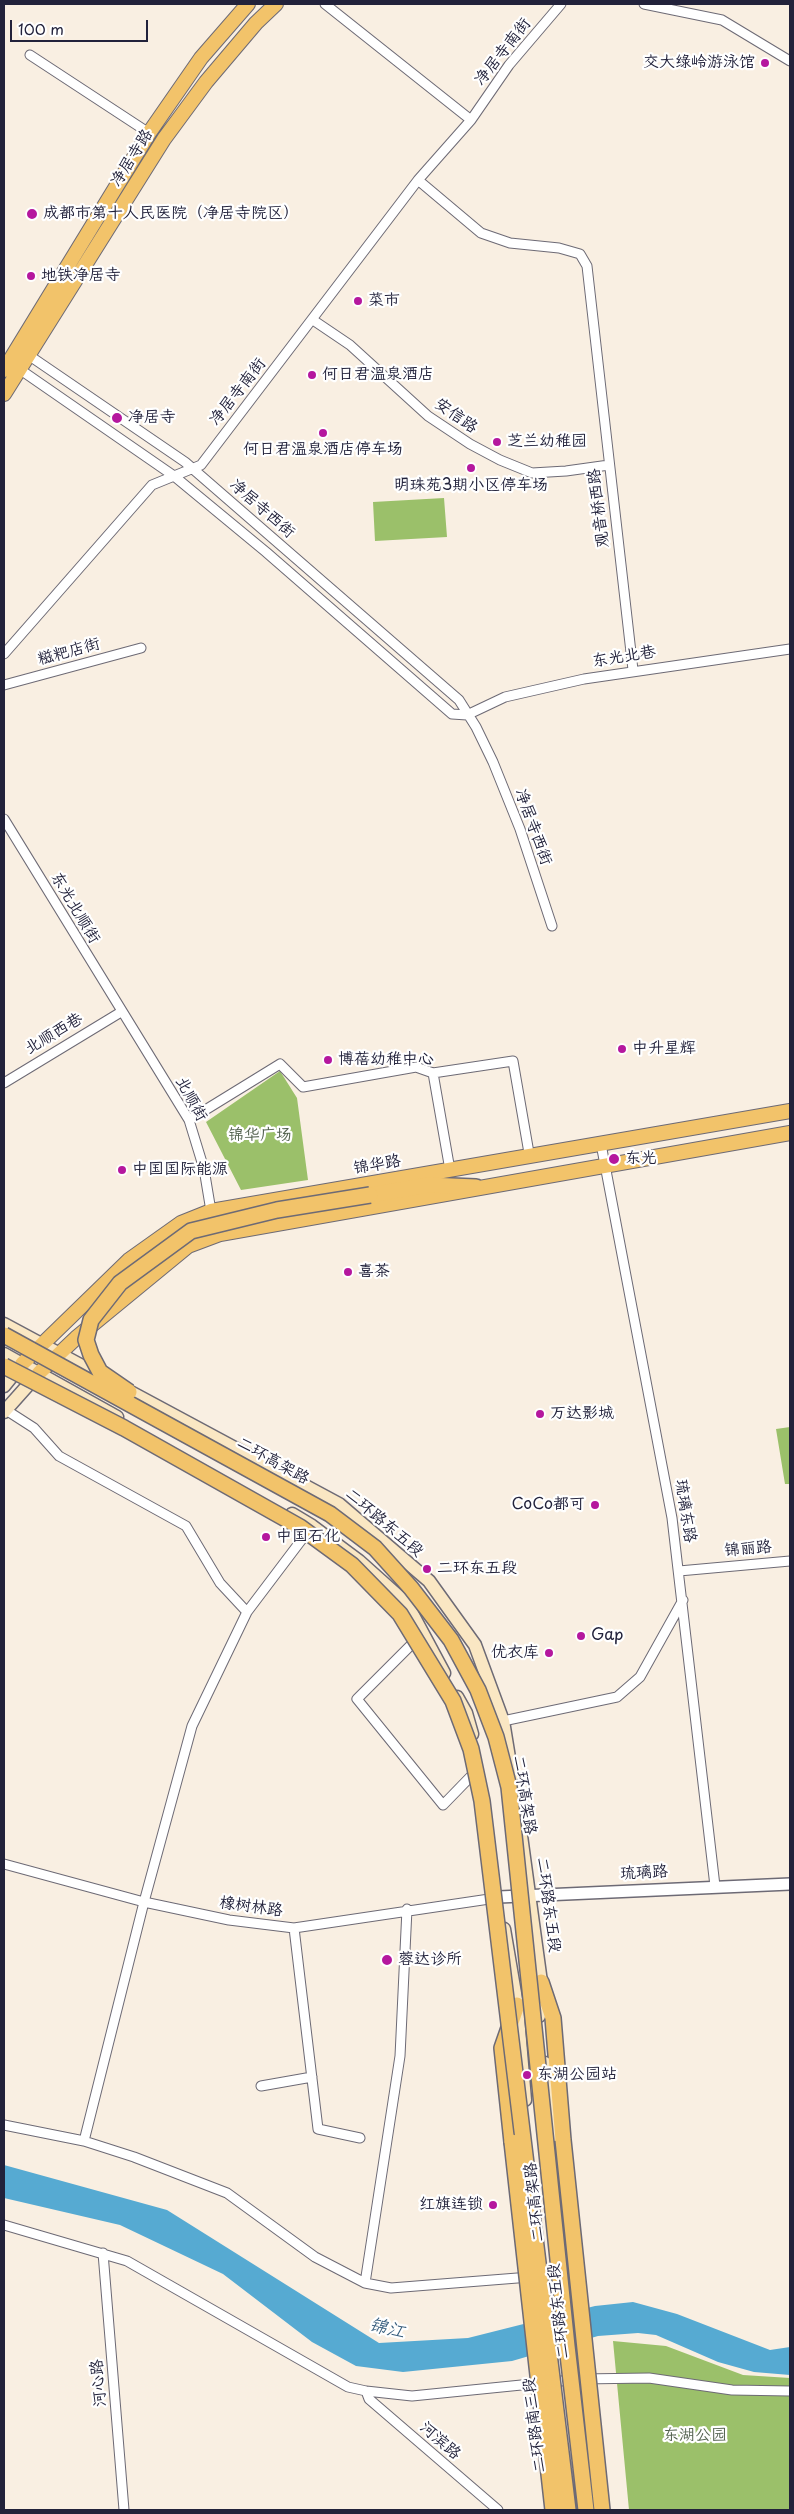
<!DOCTYPE html>
<html>
<head>
<meta charset="utf-8">
<style>
	body { margin:0 }
	#map { position:relative; width:794px; height:2514px; overflow:hidden; background:#f9efe2; font-family:"Playpen Sans",sans-serif }
	canvas { display:block }
	.frame { position:absolute; inset:0; border:5px solid #22223b; pointer-events:none }
	.scale { position:absolute; left:10px; top:20px; width:138px; height:22px; box-sizing:border-box; border:2px solid #22223b; border-top:0; padding-left:6px; font-size:15px; line-height:18px; white-space:nowrap; color:#22223b; -webkit-text-stroke:4px #fff; paint-order:stroke }
</style>
</head>
<body>
<div id="map">
<canvas width="794" height="2514"></canvas>
<div class="frame"></div>
<div class="scale">100 m</div>
</div>
<script>
const g = document.querySelector('canvas').getContext('2d');
g.lineJoin = 'round';
function paint(path, color) {
  g.fillStyle = color;
  g.fill(path, 'evenodd');
}
function toPath(rows) {
  const path = new Path2D();
  for (const r of rows) {
    path.moveTo(r[0], r[1]);
    for (let i = 2; i < r.length; i += 2) path.lineTo(r[i], r[i + 1]);
  }
  return path;
}
function stroke(path, color, width, dash) {
  g.strokeStyle = color;
  g.lineWidth = width;
  g.lineCap = dash ? 'butt' : 'round';
  g.setLineDash(dash || []);
  g.stroke(path);
}
function drawText(font, color, halo, rows, align = 'center') {
  g.font = font + ' "Playpen Sans","LXGW WenKai TC",sans-serif';
  g.lineWidth = 4.5;
  g.setLineDash([]);
  g.textBaseline = 'middle';
  g.strokeStyle = halo;
  g.fillStyle = color;
  for (const [text, x, y, turn = 0] of rows) {
    g.save();
    g.translate(x, y);
    g.rotate((+turn || 0) * Math.PI / 180);
    g.textAlign = isNaN(turn) ? turn : align;
    if (halo) g.strokeText(text, 0, 0);
    g.fillText(text, 0, 0);
    g.restore();
  }
}
paint(toPath([
	[444,498,447,537,375,541,373,502],
	[280,1071,297,1098,308,1180,241,1190,206,1122],
	[790,1427,790,1484,785,1484,776,1429],
	[613,2341,666,2346,743,2375,790,2378,790,2510,629,2510]
]), '#9bc06a');
paint(toPath([
	[4,2165,167,2210,379,2343,468,2338,595,2306,633,2302,677,2314,770,2350,790,2347,790,2375,754,2372,718,2362,656,2335,638,2333,598,2336,512,2361,403,2372,356,2366,312,2342,223,2274,120,2225,4,2198]
]), '#56aad2');
const minor = toPath([
	[325,4,471,120],
	[644,4,722,20,790,61],
	[30,55,149,133],
	[418,180,481,233,510,243,559,248,580,254,587,266,633,670],
	[313,320,350,345,428,416,470,444,500,460,532,473,566,471,609,465],
	[24,352,185,462,459,700,476,727,493,762,520,829,552,926],
	[15,366,174,476,266,552,452,714,467,715,505,697,584,679,790,649],
	[4,654,152,485,201,465,418,180,471,120,509,65,561,4],
	[4,685,141,648],
	[4,819,189,1120,204,1169,211,1211],
	[4,1083,121,1012],
	[189,1120,280,1064,303,1087,416,1067,433,1073],
	[601,1144,672,1518,715,1886],
	[450,1170,433,1073,513,1061,529,1153],
	[6,1410,34,1428,59,1456,186,1526,220,1583,247,1612],
	[679,1571,790,1561],
	[419,1637,357,1699,443,1805,477,1770],
	[503,1721,617,1697,640,1677,683,1600],
	[4,1864,144,1902,229,1920,294,1928,496,1898],
	[294,1928,318,2129,360,2138],
	[261,2086,312,2077],
	[4,2125,84,2141,134,2157,227,2193,315,2257,365,2283,391,2288,530,2277],
	[84,2141,144,1902,192,1726,247,1612,309,1530],
	[4,2225,127,2261,348,2387,366,2391,412,2396,581,2379,649,2378,732,2390,790,2391],
	[103,2253,124,2510],
	[365,2283,400,2056,407,1909],
	[366,2391,369,2399,498,2510]
]);
const tertiary = toPath([
	[499,1897,790,1884]
]);
const secondary = toPath([
	[4,1324,339,1504,429,1581,475,1645,503,1721,512,1776],
	[4,1354,117,1417],
	[4,1386,21,1365],
	[4,1412,37,1375],
	[292,1514,312,1526,359,1561,407,1604,444,1673],
	[457,1697,466,1713,472,1734],
	[519,1821,541,1982,537,2007,539,2016],
	[504,1929,517,2005,525,2100],
	[545,2063,560,2182]
]);
const primary = toPath([
	[4,370,149,133,201,58,248,4],
	[4,394,164,139,206,82,256,23,276,4],
	[22,1364,129,1260,181,1223,211,1211,790,1111],
	[39,1373,76,1338,188,1246,220,1234,790,1133]
]);
const trunk = toPath([
	[370,1195,428,1185,476,1187],
	[541,1982,553,2018,563,2140],
	[512,2142,502,2048,517,2005]
]);
stroke(minor, '#6d6a75', 11);
stroke(tertiary, '#6d6a75', 14);
stroke(secondary, '#6d6a75', 15);
stroke(primary, '#6d6a75', 16);
stroke(trunk, '#6d6a75', 18);
stroke(minor, '#fff', 9);
stroke(tertiary, '#fff', 11);
stroke(secondary, '#fae7c3', 12);
stroke(primary, '#f2c36a', 14);
stroke(trunk, '#f2c36a', 15);
const trunkBridge = toPath([
	[4,1335,330,1514,375,1548,411,1588,451,1640,478,1690,496,1737,509,1787,567,2346,586,2510],
	[4,1366,124,1428,300,1527,352,1565,400,1614,453,1701,471,1749,482,1801,568,2510],
	[129,1392,100,1372,91,1355,86,1340,91,1320,120,1283,191,1231,277,1210,370,1195],
	[563,2140,602,2510],
	[512,2142,553,2510]
]);
stroke(trunkBridge, '#6d6a75', 18, []);
stroke(trunkBridge, '#f2c36a', 15);
for (const [x, y, r, color] of [
	[765,63,5,"#b5179e"],
	[32,214,6,"#b5179e"],
	[31,276,5,"#b5179e"],
	[358,301,5,"#b5179e"],
	[312,375,5,"#b5179e"],
	[117,418,6,"#b5179e"],
	[323,433,5,"#b5179e"],
	[497,442,5,"#b5179e"],
	[471,468,5,"#b5179e"],
	[622,1049,5,"#b5179e"],
	[328,1060,5,"#b5179e"],
	[614,1159,6,"#b5179e"],
	[122,1170,5,"#b5179e"],
	[348,1272,5,"#b5179e"],
	[540,1414,5,"#b5179e"],
	[595,1505,5,"#b5179e"],
	[266,1537,5,"#b5179e"],
	[427,1569,5,"#b5179e"],
	[581,1636,5,"#b5179e"],
	[549,1653,5,"#b5179e"],
	[387,1960,6,"#b5179e"],
	[527,2075,5,"#b5179e"],
	[493,2205,5,"#b5179e"]
]) {
  const dot = new Path2D();
  dot.arc(x, y, r, 0, 2 * Math.PI);
  g.fillStyle = color;
  g.fill(dot);
  stroke(dot, '#fff', 2);
}
drawText('16px', '#22223b', '#fff', [
	["净居寺南街",503,52,-52],
	["净居寺路",132,158,-58],
	["净居寺南街",238,392,-52],
	["安信路",456,416,35],
	["观音桥西路",599,508,-97],
	["净居寺西街",262,509,41],
	["糍粑店街",69,652,-15],
	["东光北巷",624,657,-9],
	["净居寺西街",533,827,70],
	["东光北顺街",75,908,59],
	["北顺西巷",54,1034,-31],
	["北顺街",191,1099,61],
	["锦华路",377,1165,-10],
	["二环高架路",273,1461,29],
	["琉璃东路",685,1511,81],
	["二环路东五段",384,1523,40],
	["锦丽路",748,1549,-5],
	["二环高架路",524,1795,81],
	["琉璃路",644,1873,-3],
	["二环路东五段",548,1905,82],
	["橡树林路",251,1907,8],
	["二环高架路",535,2202,-96],
	["二环路东五段",559,2311,-96],
	["河心路",99,2383,-95],
	["二环路南三段",535,2425,-97],
	["河滨路",440,2441,41]
]);
drawText('16px', '#22223b', '#fff', [
	["交大绿岭游泳馆",755,63,"right"],
	["成都市第十人民医院（净居寺院区）",43,214],
	["地铁净居寺",41,276],
	["菜市",368,301],
	["何日君温泉酒店",322,375],
	["净居寺",128,418],
	["芝兰幼稚园",507,442],
	["何日君温泉酒店停车场",323,450,"center"],
	["明珠苑3期小区停车场",471,486,"center"],
	["中升星辉",632,1049],
	["博蓓幼稚中心",338,1060],
	["东光",625,1159],
	["中国国际能源",132,1170],
	["喜茶",358,1272],
	["万达影城",550,1414],
	["CoCo都可",585,1505,"right"],
	["中国石化",276,1537],
	["二环东五段",437,1569],
	["Gap",591,1636],
	["优衣库",539,1653,"right"],
	["蓉达诊所",398,1960],
	["东湖公园站",537,2075],
	["红旗连锁",483,2205,"right"]
], 'left');
drawText('16px', '#52614e', '#fff', [
	["锦华广场",260,1136],
	["东湖公园",695,2436]
]);
drawText('italic 18px', '#395f7f', '#fff', [
	["锦江",387,2329,14]
]);
</script>
</body>
</html>
